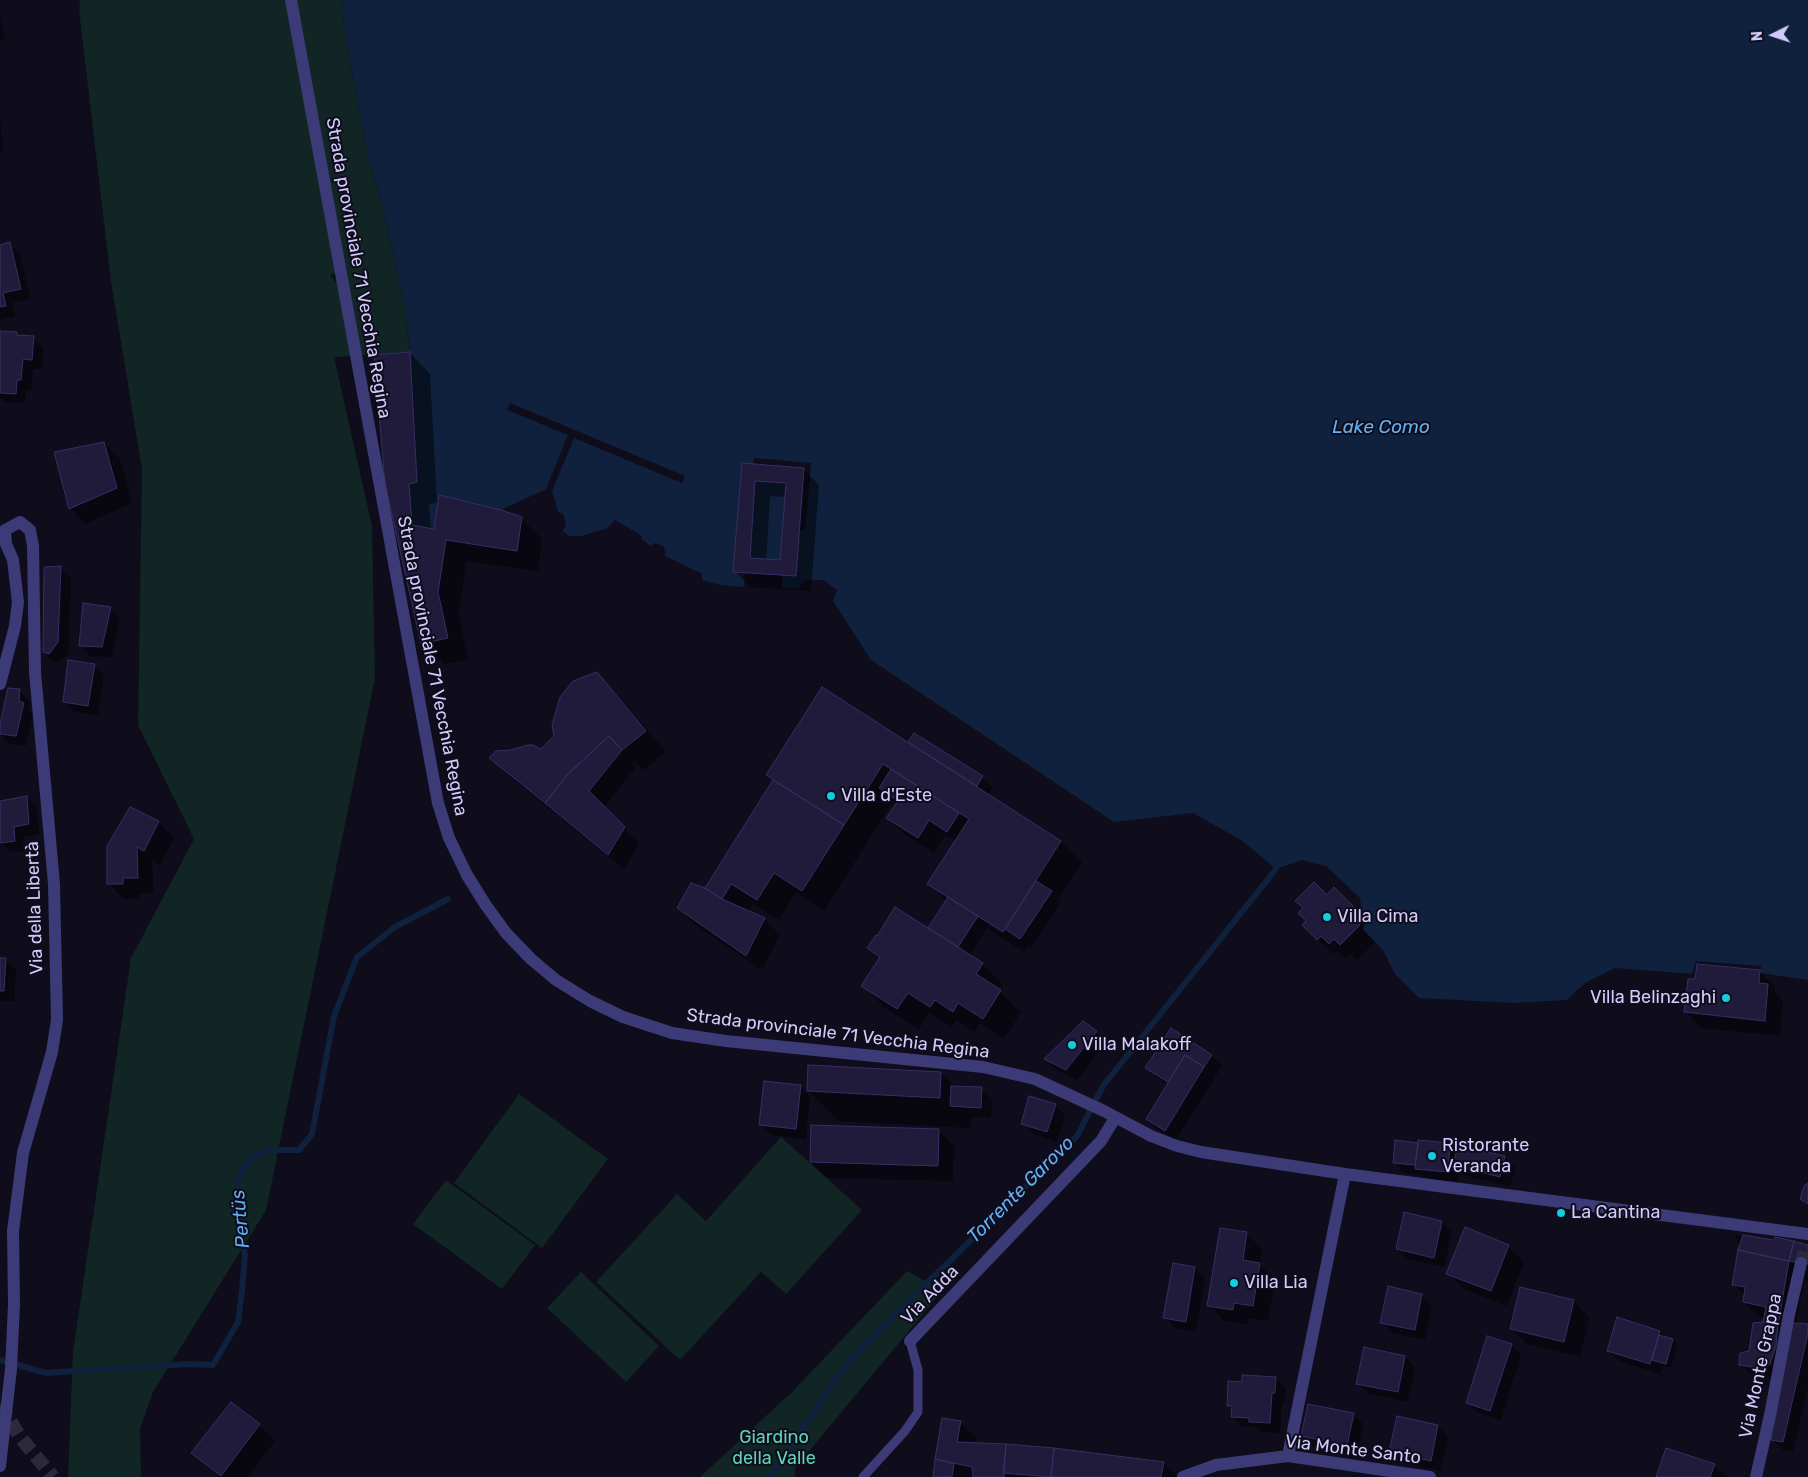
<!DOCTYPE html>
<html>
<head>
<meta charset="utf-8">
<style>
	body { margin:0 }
	#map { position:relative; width:1808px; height:1477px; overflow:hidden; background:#0f0c1b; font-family:Rubik,sans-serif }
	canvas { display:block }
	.north { position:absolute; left:1748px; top:10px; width:50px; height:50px; -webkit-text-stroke:4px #0f0c1b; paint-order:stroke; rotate:266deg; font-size:14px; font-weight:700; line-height:20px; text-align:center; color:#d0cbfb }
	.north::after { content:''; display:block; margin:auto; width:18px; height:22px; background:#d0cbfb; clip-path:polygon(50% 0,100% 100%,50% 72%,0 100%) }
</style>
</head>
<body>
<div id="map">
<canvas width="1808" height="1477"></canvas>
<div class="north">N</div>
</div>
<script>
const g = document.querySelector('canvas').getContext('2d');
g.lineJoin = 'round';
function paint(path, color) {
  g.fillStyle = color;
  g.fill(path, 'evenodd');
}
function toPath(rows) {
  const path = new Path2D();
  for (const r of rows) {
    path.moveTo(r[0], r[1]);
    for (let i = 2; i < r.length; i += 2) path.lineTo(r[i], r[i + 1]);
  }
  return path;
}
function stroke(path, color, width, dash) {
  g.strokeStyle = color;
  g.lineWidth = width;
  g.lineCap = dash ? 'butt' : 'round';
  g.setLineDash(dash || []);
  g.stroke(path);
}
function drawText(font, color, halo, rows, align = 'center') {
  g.font = font + ' Rubik,sans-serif';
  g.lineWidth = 4;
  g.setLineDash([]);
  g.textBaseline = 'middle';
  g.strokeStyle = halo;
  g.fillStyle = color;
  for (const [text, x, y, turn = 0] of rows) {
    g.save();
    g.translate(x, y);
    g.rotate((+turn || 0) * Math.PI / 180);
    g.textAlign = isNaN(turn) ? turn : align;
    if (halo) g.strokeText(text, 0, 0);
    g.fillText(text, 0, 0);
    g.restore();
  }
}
paint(toPath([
	[80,0,342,0,344,28,367,152,384,213,405,308,410,352,334,357,372,526,375,678,266,1210,153,1392,140,1429,141,1477,68,1477,73,1352,131,958,194,839,138,725,142,469,111,282,79,10],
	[519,1094,608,1159,542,1248,454,1183],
	[781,1137,862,1210,786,1294,761,1272,680,1360,596,1282,677,1194,706,1221],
	[446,1180,535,1245,502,1289,413,1224],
	[907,1271,943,1290,795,1468,795,1477,700,1477,793,1391],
	[581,1272,659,1346,626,1382,547,1308]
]), '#102524');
paint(toPath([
	[342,0,1808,0,1808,980,1760,973,1761,966,1696,961,1692,974,1615,968,1585,983,1567,1000,1514,1003,1419,998,1395,974,1383,950,1364,931,1360,898,1326,866,1302,860,1276,869,1241,840,1193,813,1114,822,871,660,833,601,837,590,823,580,805,580,798,589,782,588,782,575,796,576,799,530,805,530,811,463,754,458,753,464,742,464,733,571,745,572,744,587,720,585,702,580,702,574,665,556,666,553,663,546,655,543,651,546,642,540,642,536,615,520,608,528,581,536,569,536,563,531,566,524,565,519,563,514,558,512,552,491,546,489,501,510,439,495,434,529,412,525,409,484,417,482,410,352,405,308,384,213,367,152,344,28],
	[755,481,786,483,780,560,750,558]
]), '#0f213d');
paint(toPath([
	[510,403,685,476,682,483,574,438,552,491,546,489,568,435,507,410]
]), '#0f0c1b');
paint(toPath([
	[0,17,5,40,0,41],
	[0,116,3,152,0,153],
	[10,244,20,254,30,299,12,303,15,316,0,320,0,246],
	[336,273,341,281,336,282,331,277,331,274],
	[0,332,17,333,20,337,33,338,43,348,42,369,33,369,31,390,26,390,25,403,5,402,0,397],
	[410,353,430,374,437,503,429,504,431,530,521,518,542,539,538,571,466,561,459,614,468,659,444,664,423,643,387,483],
	[104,443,120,459,132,503,85,524,70,508],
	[743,465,803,469,819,485,811,591,750,587,735,571],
	[770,496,786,497,782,562,766,561],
	[60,568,71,578,68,653,59,663,54,662,44,652],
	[110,608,120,618,112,657,90,656,80,645],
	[94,665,104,675,98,715,74,712,64,702],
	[596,673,617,695,666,752,643,770,634,761,633,763,636,767,604,807,639,843,624,869,511,778,491,758,496,752,533,746,541,750,556,736],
	[19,690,29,701,29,710,33,715,26,746,9,744,0,734,0,729],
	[910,742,982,777,992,788,988,795,1061,842,1082,862,1058,899,1061,902,1031,948,1028,946,1024,952,987,928,969,956,982,964,1003,985,999,991,1021,1012,1004,1039,980,1023,974,1032,956,1020,952,1027,929,1013,919,1029,884,1007,863,986,880,959,869,948,928,930,946,901,929,884,956,842,945,835,934,853,904,834,888,818,897,804,893,801,824,911,796,893,779,920,753,904,748,912,764,919,780,935,762,970,694,924,679,908,705,890,774,781,768,775,914,747],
	[936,932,964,949,963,951,935,934],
	[26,797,37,807,39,834,23,837,24,851,11,852,1,842,0,802],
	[158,822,174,838,160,865,152,861,154,893,139,893,138,899,124,899,108,883,108,847],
	[1334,889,1368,922,1362,928,1375,942,1357,960,1351,954,1346,959,1337,951,1333,954,1304,925,1308,921,1305,908,1327,896],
	[0,959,6,960,16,970,14,1001,0,1001],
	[1759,971,1775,987,1775,992,1783,1001,1780,1036,1701,1028,1686,1012],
	[1083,1022,1106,1042,1077,1080,1056,1069,1046,1059],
	[1171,1030,1212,1056,1222,1066,1176,1140,1157,1129,1147,1118,1168,1084,1157,1078,1147,1068],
	[941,1073,955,1087,981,1089,992,1099,991,1118,971,1117,970,1128,839,1121,808,1090],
	[800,1086,810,1096,806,1139,771,1135,760,1125],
	[1055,1105,1065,1116,1057,1142,1033,1134,1023,1123],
	[938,1130,954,1146,953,1181,827,1178,811,1162],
	[1419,1144,1450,1144,1457,1152,1504,1157,1515,1167,1510,1186,1464,1175,1459,1170,1458,1182,1427,1179,1423,1175,1404,1173,1394,1162],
	[1405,1214,1442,1222,1452,1233,1444,1267,1408,1259,1397,1249],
	[1246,1233,1262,1249,1260,1265,1275,1280,1268,1321,1249,1318,1248,1325,1224,1321,1209,1305],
	[1736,1235,1808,1246,1808,1281,1804,1280,1796,1324,1808,1326,1808,1386,1793,1452,1783,1450,1772,1440,1775,1379,1751,1374,1740,1364,1767,1325,1765,1319,1760,1318,1744,1302,1745,1296,1733,1284,1741,1245,1735,1240],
	[1508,1246,1524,1262,1507,1306,1464,1289,1448,1274],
	[1195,1268,1205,1279,1196,1331,1175,1328,1165,1317],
	[1421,1295,1432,1305,1425,1340,1392,1333,1382,1322],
	[1574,1301,1589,1317,1580,1357,1527,1344,1511,1328],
	[1660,1332,1666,1338,1673,1340,1677,1345,1671,1368,1663,1366,1660,1374,1619,1361,1608,1351],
	[1511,1345,1521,1355,1501,1420,1478,1413,1468,1403],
	[1365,1349,1405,1357,1415,1368,1408,1402,1368,1393,1357,1383],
	[1275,1378,1286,1388,1285,1403,1282,1402,1280,1433,1261,1432,1256,1427,1243,1427,1232,1416,1233,1410,1229,1406],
	[231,1404,259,1425,275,1441,247,1477,220,1477,193,1453],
	[1353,1414,1364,1425,1357,1455,1313,1446,1302,1436],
	[1398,1418,1438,1426,1448,1436,1441,1471,1401,1462,1391,1452],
	[960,1422,976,1438,975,1444,1164,1463,1178,1477,935,1477,936,1459],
	[1714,1465,1726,1477,1658,1477]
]), '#0007');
stroke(toPath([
	[0,1360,46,1373,187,1364,213,1365,238,1322,242,1290,245,1255,238,1218,238,1178,252,1157,269,1150,299,1150,312,1134,334,1016,357,957,395,927,448,899],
	[771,1477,839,1374,861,1348,1077,1136,1103,1086,1276,869]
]), '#0f213d', 6);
const building = toPath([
	[10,242,21,289,3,293,6,306,0,307,0,245,10,242],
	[0,331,17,332,17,335,34,336,32,360,23,359,21,380,17,380,16,394,0,393,0,331],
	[410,352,417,482,409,484,412,525,434,529,439,495,501,510,522,517,517,551,446,540,438,592,448,638,421,644,385,484,374,355,410,352],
	[104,442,117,488,69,509,54,452,104,442],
	[742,463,804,468,796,576,733,572,742,463],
	[755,481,786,483,780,560,750,558,755,481],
	[61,566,58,642,49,654,43,652,44,567,61,566],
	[83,603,111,607,102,647,79,646,83,603],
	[68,660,95,664,88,706,63,702,68,660],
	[597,672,646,731,622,750,609,736,568,774,545,803,489,758,496,751,511,750,528,745,533,745,541,749,554,736,552,725,560,697,573,681,597,672],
	[822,687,1061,841,1003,932,927,884,969,819,883,764,844,825,766,775,822,687],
	[8,688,20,689,19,701,24,703,16,736,0,734,0,724,8,688],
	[914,733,983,776,977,786,908,742,914,733],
	[609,736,622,750,589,791,625,827,608,855,545,803,568,774,609,736],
	[891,769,959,813,947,832,929,820,918,838,886,818,898,801,879,788,891,769],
	[773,780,844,825,802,891,774,873,757,900,731,884,722,899,705,888,773,780],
	[27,796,29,824,14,827,15,841,0,843,0,801,27,796],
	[130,807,159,821,144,851,137,847,138,878,123,878,123,884,107,884,107,846,130,807],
	[1036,881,1052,891,1020,939,1005,929,1036,881],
	[1314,882,1327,895,1334,887,1353,906,1347,912,1360,925,1340,945,1334,939,1329,944,1321,936,1317,940,1302,925,1306,921,1298,913,1303,908,1295,901,1314,882],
	[691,883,705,888,722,899,765,918,746,956,677,908,691,883],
	[948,897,978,916,958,947,928,928,948,897],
	[895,907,983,963,976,974,1001,990,983,1019,958,1003,953,1012,935,1000,930,1007,908,993,897,1009,861,986,880,957,867,948,876,935,877,936,895,907],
	[0,958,6,958,4,991,0,991,0,958],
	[1697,964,1760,970,1759,983,1768,984,1765,1021,1684,1012,1688,979,1695,979,1697,964],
	[1083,1021,1097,1031,1066,1070,1044,1059,1083,1021],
	[1171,1028,1212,1055,1204,1067,1185,1055,1168,1082,1145,1068,1171,1028],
	[1185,1055,1204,1067,1165,1131,1146,1119,1185,1055],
	[808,1065,941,1072,940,1098,807,1091,808,1065],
	[764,1081,801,1085,796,1129,759,1125,764,1081],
	[951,1086,982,1087,981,1108,950,1106,951,1086],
	[1029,1096,1056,1104,1047,1132,1021,1124,1029,1096],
	[811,1125,939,1129,938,1166,810,1162,811,1125],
	[1395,1140,1418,1143,1415,1165,1393,1163,1395,1140],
	[1418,1140,1450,1143,1448,1172,1415,1169,1418,1140],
	[1458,1145,1505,1156,1500,1177,1453,1165,1458,1145],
	[1808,1183,1808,1204,1800,1199,1804,1186,1808,1183],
	[1404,1212,1442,1221,1434,1258,1396,1249,1404,1212],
	[1465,1227,1509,1245,1491,1291,1446,1274,1465,1227],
	[1220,1228,1247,1232,1243,1260,1260,1263,1253,1306,1234,1303,1233,1310,1207,1306,1220,1228],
	[1743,1235,1774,1240,1775,1237,1794,1241,1789,1261,1738,1250,1743,1235],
	[1794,1241,1808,1245,1808,1264,1789,1261,1794,1241],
	[1738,1250,1789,1261,1778,1325,1763,1322,1766,1307,1743,1302,1745,1287,1732,1285,1738,1250],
	[1173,1263,1195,1267,1186,1322,1163,1318,1173,1263],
	[1388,1286,1422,1294,1415,1330,1380,1323,1388,1286],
	[1520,1287,1574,1300,1564,1342,1510,1329,1520,1287],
	[1617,1317,1660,1331,1650,1364,1607,1351,1617,1317],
	[1763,1322,1778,1325,1776,1346,1770,1364,1764,1369,1739,1365,1740,1353,1749,1351,1753,1323,1763,1322],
	[1793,1323,1808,1324,1808,1333,1783,1442,1771,1440,1793,1323],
	[1659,1335,1673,1339,1666,1364,1652,1360,1659,1335],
	[1487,1336,1512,1344,1490,1411,1466,1403,1487,1336],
	[1364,1347,1405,1356,1398,1392,1356,1384,1364,1347],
	[1242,1375,1276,1377,1275,1393,1272,1393,1270,1423,1249,1422,1249,1418,1231,1417,1232,1406,1227,1406,1228,1381,1242,1382,1242,1375],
	[231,1402,260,1424,221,1476,191,1453,231,1402],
	[1308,1404,1354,1413,1347,1446,1301,1436,1308,1404],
	[1397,1416,1438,1425,1431,1461,1389,1452,1397,1416],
	[942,1418,961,1421,957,1442,1006,1444,1004,1477,973,1477,972,1467,935,1459,942,1418],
	[1006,1444,1054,1448,1051,1477,1003,1473,1006,1444],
	[1054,1448,1164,1462,1161,1477,1051,1477,1054,1448],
	[1666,1448,1715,1464,1710,1477,1656,1477,1666,1448],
	[935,1459,954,1464,952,1477,933,1477,935,1459]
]);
paint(building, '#201a3b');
stroke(building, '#382e65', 1);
stroke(toPath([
	[1801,1263,1805,1244]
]), '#2c293d', 12, [12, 6]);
stroke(toPath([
	[0,1404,20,1437,53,1477]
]), '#2c293d', 14, [14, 7]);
stroke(toPath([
	[863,1477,905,1431,918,1412,918,1370,910,1341]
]), '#3d3b77', 9);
stroke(toPath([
	[0,684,15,626,18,602,13,560,6,544,5,530,20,522,30,530,33,546,35,672,54,884,57,1020,52,1052,23,1153,13,1231,14,1304,11,1369,0,1466],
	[910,1341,1101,1141,1115,1118],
	[1288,1456,1345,1174],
	[1183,1477,1216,1465,1288,1456,1430,1477],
	[1756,1477,1770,1415,1789,1315,1801,1263]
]), '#3d3b77', 12);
stroke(toPath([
	[291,0,438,803,449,838,467,875,485,904,506,933,531,959,556,980,590,1001,623,1017,672,1033,726,1041,983,1067,1035,1079,1104,1111,1151,1136,1177,1146,1201,1152,1345,1174,1808,1234]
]), '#3d3b77', 12);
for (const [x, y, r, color] of [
	[831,796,5,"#11cde0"],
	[1327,917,5,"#11cde0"],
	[1726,998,5,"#11cde0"],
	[1072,1045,5,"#11cde0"],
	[1432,1156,5,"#11cde0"],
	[1561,1213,5,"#11cde0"],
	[1234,1283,5,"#11cde0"]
]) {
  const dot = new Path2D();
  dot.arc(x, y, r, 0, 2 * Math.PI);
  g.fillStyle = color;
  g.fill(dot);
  stroke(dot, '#0f0c1b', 2);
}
drawText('18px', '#d0cbfb', '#0f0c1b', [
	["Strada provinciale 71 Vecchia Regina",358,268,80],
	["Strada provinciale 71 Vecchia Regina",432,666,79],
	["Via della Libertà",35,908,-92],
	["Strada provinciale 71 Vecchia Regina",838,1034,7],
	["Via Adda",930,1295,-46],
	["Via Monte Grappa",1761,1366,-78],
	["Via Monte Santo",1353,1450,7]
]);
drawText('18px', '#d0cbfb', '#0f0c1b', [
	["Villa d'Este",841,796],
	["Villa Cima",1337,917],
	["Villa Belinzaghi",1716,998,"right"],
	["Villa Malakoff",1082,1045],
	["Ristorante",1442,1146],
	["Veranda",1442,1167],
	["La Cantina",1571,1213],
	["Villa Lia",1244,1283]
], 'left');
drawText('18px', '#5ed4b5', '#0f0c1b', [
	["Giardino",774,1438],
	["della Valle",774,1459]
]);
drawText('italic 19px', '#61b0f3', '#0f0c1b', [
	["Lake Como",1381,428],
	["Torrente Garovo",1021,1190,-45],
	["Pertüs",241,1219,-95]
]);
</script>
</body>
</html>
